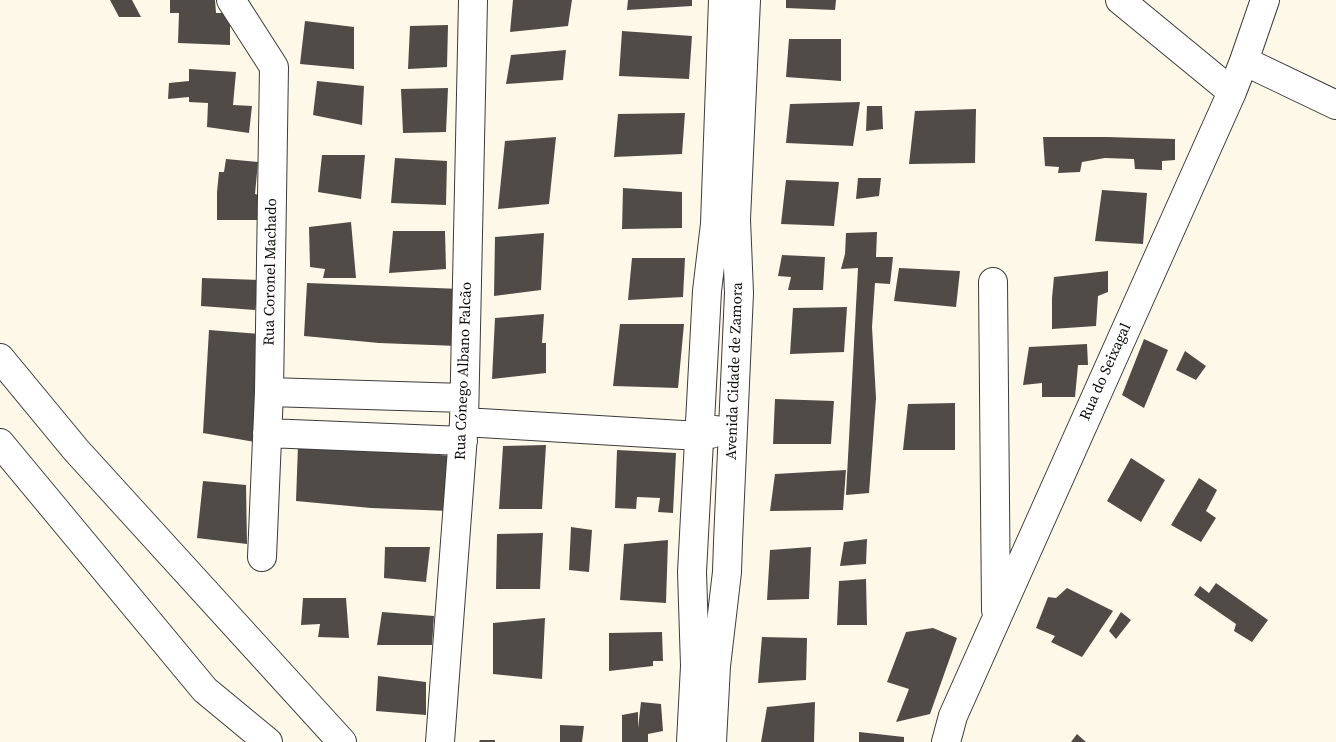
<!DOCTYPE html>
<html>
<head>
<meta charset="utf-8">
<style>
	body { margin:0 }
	canvas { display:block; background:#fdf8e8 }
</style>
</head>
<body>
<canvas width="1336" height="742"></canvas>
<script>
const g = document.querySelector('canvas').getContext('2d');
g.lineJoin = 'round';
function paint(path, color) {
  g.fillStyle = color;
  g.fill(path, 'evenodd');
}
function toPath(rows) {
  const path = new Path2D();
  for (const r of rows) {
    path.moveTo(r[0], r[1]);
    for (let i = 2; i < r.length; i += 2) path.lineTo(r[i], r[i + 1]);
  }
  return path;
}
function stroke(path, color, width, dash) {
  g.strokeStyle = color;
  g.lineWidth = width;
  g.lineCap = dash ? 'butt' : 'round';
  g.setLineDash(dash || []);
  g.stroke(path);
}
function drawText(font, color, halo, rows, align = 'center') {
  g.font = font + ' "Source Serif 4",serif';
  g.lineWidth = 5;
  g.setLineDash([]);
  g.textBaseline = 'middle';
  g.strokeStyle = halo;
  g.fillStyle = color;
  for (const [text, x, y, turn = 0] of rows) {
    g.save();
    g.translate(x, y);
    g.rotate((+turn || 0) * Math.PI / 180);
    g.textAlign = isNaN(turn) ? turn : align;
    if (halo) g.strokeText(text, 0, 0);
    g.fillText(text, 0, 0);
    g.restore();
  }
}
paint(toPath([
	[110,0,132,0,141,17,119,17],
	[170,0,215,0,216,13,230,13,230,45,178,43,179,13,170,13],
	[513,0,572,0,568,26,510,32],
	[628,0,692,0,692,6,627,10],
	[786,0,836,0,835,10,786,8],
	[305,21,354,27,354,69,300,64],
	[448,25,447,67,408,69,410,26],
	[622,31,692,36,689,79,619,76],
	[789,39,841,39,841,81,786,77],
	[566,50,563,80,506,84,511,55],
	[189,69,236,72,233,105,252,106,249,133,207,127,208,103,189,102,189,97,168,99,169,83,189,81],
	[317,81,364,86,362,125,313,115],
	[448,88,446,132,403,133,401,89],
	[860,102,853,146,786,143,790,104],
	[867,106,882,106,883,129,866,131],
	[976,109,975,163,909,164,915,111],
	[685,113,682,154,614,157,618,114],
	[556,137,549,204,498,209,505,141],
	[1043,137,1107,137,1175,139,1175,160,1162,161,1162,170,1135,169,1134,159,1105,158,1082,162,1080,172,1058,173,1059,167,1045,166],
	[322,155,365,155,361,199,318,192],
	[395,158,447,161,446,205,391,203],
	[226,159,258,162,255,194,260,195,260,220,217,220,217,192,219,172,224,172],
	[858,178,881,178,879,196,856,199],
	[786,180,839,182,834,226,781,224],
	[623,188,682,192,682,228,622,229],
	[1102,190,1147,193,1143,244,1095,241],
	[351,222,356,278,323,278,325,269,310,267,309,227],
	[393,231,445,231,446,269,389,273],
	[877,232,876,257,893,257,890,284,875,283,872,327,876,398,869,493,846,495,858,268,841,269,845,254,846,233],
	[544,233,541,290,494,296,495,237],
	[782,255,825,257,823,290,788,290,791,277,778,276],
	[632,258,685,258,683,297,628,300],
	[899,268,960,271,956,307,894,301],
	[1108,271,1108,292,1098,296,1096,326,1052,329,1052,298,1054,277],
	[202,278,260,280,255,310,201,306],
	[307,283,461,289,458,346,379,343,304,336],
	[847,307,844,352,790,354,793,308],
	[544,314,542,343,546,343,546,373,492,379,495,318],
	[620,324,684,324,678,388,613,386],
	[209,330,260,334,255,442,203,433],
	[1144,339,1168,350,1144,408,1122,395],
	[1087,344,1088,365,1078,365,1075,397,1042,397,1042,383,1023,385,1029,347],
	[1185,351,1206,366,1196,380,1176,370],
	[775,399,834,401,831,444,773,444],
	[955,403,955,450,903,450,908,404],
	[298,445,454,456,450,511,371,508,296,501],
	[546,445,542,509,499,509,503,446],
	[617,450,676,453,673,513,658,512,660,498,637,497,636,509,615,508],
	[1131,458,1165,480,1141,522,1107,501],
	[846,470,843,510,770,511,775,474],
	[1199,478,1217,490,1206,511,1216,518,1201,542,1171,525],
	[203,481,246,485,247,544,197,538],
	[571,527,592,530,589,572,569,570],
	[543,533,540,589,496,589,497,534],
	[867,539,866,564,840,566,844,542],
	[668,540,666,603,620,600,624,544],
	[385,547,430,547,426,582,384,578],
	[811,547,809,599,767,600,770,550],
	[866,579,867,625,837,625,839,581],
	[1216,583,1268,620,1252,642,1234,631,1236,624,1194,595,1200,586,1209,593],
	[1067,588,1113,611,1082,657,1051,642,1055,636,1036,628,1048,597,1056,598],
	[303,598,346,598,349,638,318,637,320,624,301,625],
	[382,612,434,616,432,645,377,645],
	[1121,612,1131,620,1116,639,1109,631],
	[545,618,542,679,493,674,493,623],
	[933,628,957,638,930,714,896,722,909,689,887,682,906,632],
	[662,632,663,661,653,661,653,666,609,671,609,633],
	[762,637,807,638,806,680,758,683],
	[378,676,426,682,426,715,376,711],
	[641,702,661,704,663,731,648,734,648,742,622,742,622,715,638,712,638,728],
	[815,702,814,742,761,742,767,707],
	[560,725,584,726,582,742,560,742],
	[859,732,904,737,904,742,859,742],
	[1077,734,1086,742,1071,742],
	[480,740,495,740,495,742,479,742]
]), '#514b47');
const minor = toPath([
	[231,0,274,67,269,392,262,557],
	[1120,0,1232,92],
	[1244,61,1336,105],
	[993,282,996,610],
	[0,358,76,450,342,742],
	[269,392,464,398],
	[464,422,699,436,711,434,715,430],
	[267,433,463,441],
	[0,443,205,690,268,742],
	[440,742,464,422,473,0],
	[691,742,695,666,692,572,707,291,715,224,723,0],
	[712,742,716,666,727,572,728,542,739,293,736,219,746,0],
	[946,742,953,716,1232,92,1244,61,1265,0]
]);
stroke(minor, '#3c3c3c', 30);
stroke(minor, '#fff', 28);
drawText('15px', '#090909', '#fff', [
	["Rua Coronel Machado",271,272,-89],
	["Rua Cónego Albano Falcão",464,371,-88],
	["Avenida Cidade de Zamora",735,371,-88],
	["Rua do Seixagal",1106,372,-66]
]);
</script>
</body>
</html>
